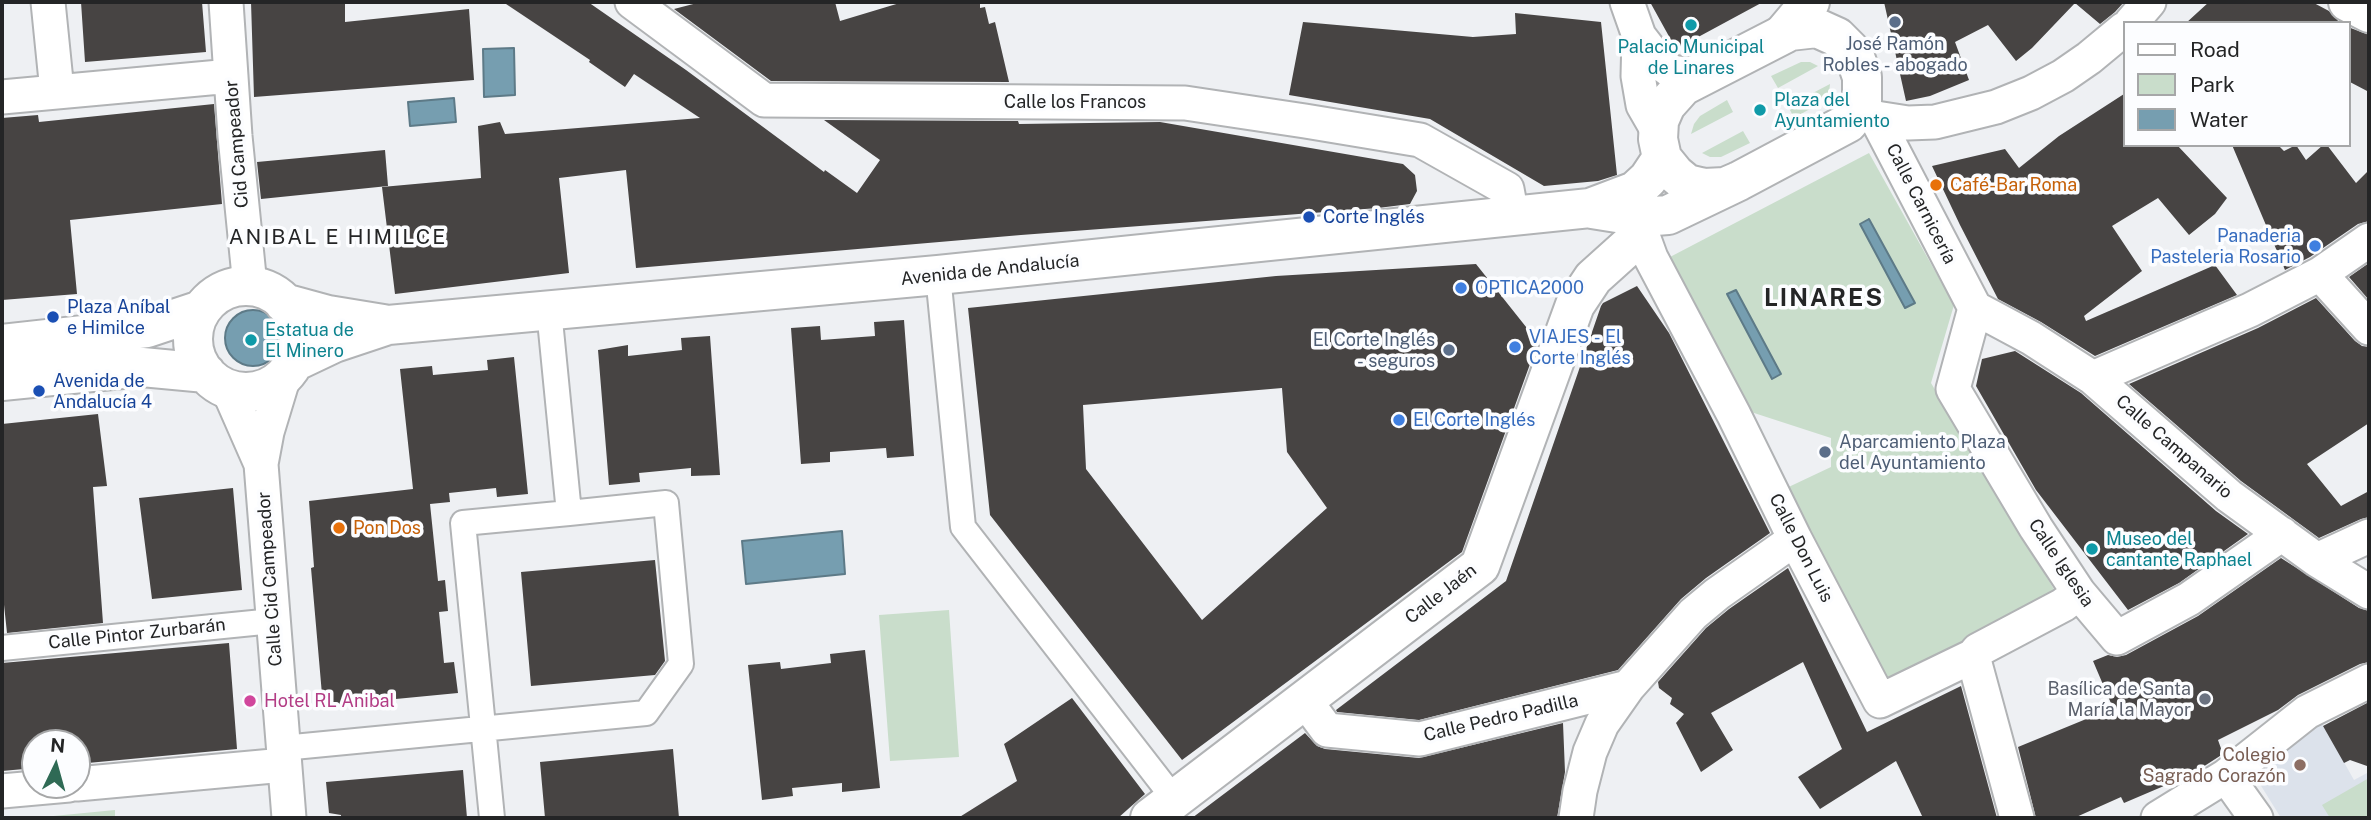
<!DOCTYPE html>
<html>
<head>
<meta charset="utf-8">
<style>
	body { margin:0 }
	#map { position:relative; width:2371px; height:820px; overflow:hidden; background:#eef0f3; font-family:"Public Sans",sans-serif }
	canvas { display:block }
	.frame { position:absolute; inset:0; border:4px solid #242526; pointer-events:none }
	.legend { position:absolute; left:2123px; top:21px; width:228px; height:126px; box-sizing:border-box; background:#fcfdff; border:2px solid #a6a7a8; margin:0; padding:9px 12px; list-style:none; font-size:21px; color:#242526 }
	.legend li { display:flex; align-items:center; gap:14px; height:35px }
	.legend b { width:35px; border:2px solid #a6a7a8 }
	.north { position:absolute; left:21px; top:729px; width:70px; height:70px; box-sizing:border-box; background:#fcfdff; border:2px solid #a6a7a8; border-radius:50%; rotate:5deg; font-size:19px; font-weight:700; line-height:28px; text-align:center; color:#242526 }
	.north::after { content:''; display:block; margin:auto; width:24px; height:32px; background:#2f6a55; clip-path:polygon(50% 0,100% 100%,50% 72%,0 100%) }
</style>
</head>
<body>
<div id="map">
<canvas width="2371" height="820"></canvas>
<div class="frame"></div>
<ul class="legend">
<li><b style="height:9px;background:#fff"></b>Road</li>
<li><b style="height:19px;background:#c9ddcb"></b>Park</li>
<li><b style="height:19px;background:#769eb0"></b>Water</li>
</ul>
<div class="north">N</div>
</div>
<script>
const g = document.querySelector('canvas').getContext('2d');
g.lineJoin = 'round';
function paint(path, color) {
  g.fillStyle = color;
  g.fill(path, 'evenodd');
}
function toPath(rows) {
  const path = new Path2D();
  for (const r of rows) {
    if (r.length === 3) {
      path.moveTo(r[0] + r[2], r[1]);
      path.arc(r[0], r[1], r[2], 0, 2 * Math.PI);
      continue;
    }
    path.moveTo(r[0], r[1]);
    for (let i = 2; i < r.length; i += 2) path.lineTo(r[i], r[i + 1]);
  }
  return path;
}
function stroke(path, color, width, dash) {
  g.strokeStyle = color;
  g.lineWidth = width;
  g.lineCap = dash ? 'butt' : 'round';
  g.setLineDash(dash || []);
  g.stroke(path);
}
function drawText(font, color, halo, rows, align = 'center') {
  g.font = font + ' "Public Sans",sans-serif';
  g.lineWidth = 7;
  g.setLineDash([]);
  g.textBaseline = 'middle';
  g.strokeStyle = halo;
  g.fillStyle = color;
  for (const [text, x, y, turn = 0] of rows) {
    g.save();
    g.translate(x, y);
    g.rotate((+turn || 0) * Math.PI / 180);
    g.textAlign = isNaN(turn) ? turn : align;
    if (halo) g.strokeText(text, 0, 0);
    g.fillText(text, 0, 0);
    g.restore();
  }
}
paint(toPath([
	[2319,718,2354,780,2369,772,2369,818,2281,818,2250,768]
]), '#dce2eb');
paint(toPath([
	[1801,62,1810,62,1818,66,1778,88,1771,76],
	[1830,84,1829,93,1824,101,1794,118,1788,106],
	[1727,100,1733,112,1691,134,1694,124,1700,116],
	[1743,131,1750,143,1721,157,1710,157,1702,153],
	[1869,153,1954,305,1931,383,2058,596,1884,689,1778,492,1831,467,1831,438,1751,412,1670,257],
	[949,610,959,757,890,761,879,615],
	[2369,778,2369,818,2330,818,2322,805],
	[115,810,115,818,33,818]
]), '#c9ddcb');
const water = toPath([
	[514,48,515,95,484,97,483,49,514,48],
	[454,98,456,122,410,126,408,102,454,98],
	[1869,219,1915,303,1905,308,1860,224,1869,219],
	[1736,290,1781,374,1772,379,1727,294,1736,290],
	[253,338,28],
	[842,531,845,574,746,584,742,541,842,531]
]);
paint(water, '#769eb0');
stroke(water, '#5d7a87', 2);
paint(toPath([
	[81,2,202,2,206,52,85,62],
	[251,2,345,2,345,22,469,9,474,80,254,97],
	[503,2,588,2,686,70,824,172,825,170,857,193,880,160,824,120,1018,121,1019,124,1160,122,1403,164,1415,175,1417,191,1410,204,1378,208,1021,235,636,268,626,170,559,178,569,273,395,294,382,187,481,178,478,126,500,122,505,134,700,118,634,74,625,87,589,62,590,60],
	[701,2,835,2,840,21,903,2,980,2,980,8,985,7,989,24,995,22,1009,82,771,81,674,9],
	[1650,2,1763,2,1676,49],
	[1884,2,2124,2,2115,12,2100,24,2075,3,2032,48,2016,61,1988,25,1955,42,1969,80,1930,96,1906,101],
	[2209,2,2312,2,2329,11,2340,23,2186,23],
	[1515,13,1601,22,1617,175,1598,181,1544,186,1430,119,1289,95,1303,22,1473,37,1516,34],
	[2348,27,2369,35,2369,92,2348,81],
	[2124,94,2124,145,2177,145,2227,198,2215,214,2189,235,2158,198,2112,226,2142,271,2084,316,2086,321,2215,265,2237,295,2095,356,2041,322,1998,299,1960,225,1932,166,2005,149,2019,168,2059,136],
	[214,104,222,204,70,220,77,294,2,300,2,118,38,115,39,122],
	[2232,145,2278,145,2284,151,2296,145,2306,160,2323,145,2327,145,2356,183,2369,170,2369,221,2358,224,2310,257,2285,270],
	[385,150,388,186,261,199,257,162],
	[2369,263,2369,300,2349,277],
	[1476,264,1538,342,1462,552,1182,760,990,515,968,308,1276,276],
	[1282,388,1287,452,1327,508,1202,620,1086,469,1083,405],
	[1637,286,1669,333,1770,533,1706,578,1681,599,1618,670,1419,720,1337,712,1336,710,1506,581,1601,306,1603,303],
	[2316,298,2355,341,2362,346,2369,347,2369,423,2307,464,2341,506,2369,491,2369,517,2361,519,2319,538,2241,481,2129,384,2258,328],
	[904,320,914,456,887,458,886,448,830,452,830,462,801,464,791,328,820,326,821,340,875,336,874,322],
	[710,336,720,475,691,476,691,468,639,473,640,482,609,485,598,350,628,345,628,356,682,350,681,338],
	[2015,351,2081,393,2216,511,2248,534,2179,583,2128,610,2036,490,1976,386,1982,359],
	[514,357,528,494,497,497,496,488,449,493,450,502,430,504,438,581,445,580,448,611,439,612,444,663,454,662,458,693,323,706,311,568,314,567,309,501,413,489,400,369,432,366,433,375,488,370,487,360],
	[98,414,107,486,93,487,103,623,7,633,2,586,2,424],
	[233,488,242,590,152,599,139,498],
	[2281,558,2359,608,2369,611,2369,662,2360,664,2298,695,2278,710,2218,740,2223,754,2192,774,2124,803,2121,797,2074,818,2036,818,2018,747,2113,708,2093,661,2108,655,2117,657,2126,655,2198,616],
	[655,560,665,661,655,675,531,686,521,572],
	[1788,568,1867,732,1961,686,1997,818,1923,818,1896,761,1820,809,1798,777,1842,749,1803,662,1711,713,1733,750,1701,772,1676,723,1684,714,1670,704,1672,698,1659,688,1658,682,1706,628,1729,609],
	[229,643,237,749,77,764,77,743,35,743,35,768,2,771,2,663],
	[865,650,880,788,842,792,842,783,792,788,793,796,762,800,748,665,780,662,781,669,831,663,830,654],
	[1072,698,1145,794,1118,818,958,818,1017,781,1004,744],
	[2369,702,2367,766,2350,760,2344,763,2323,726],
	[1563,723,1565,772,1557,818,1192,818,1305,733,1317,746,1325,749,1419,758],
	[673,749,679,818,545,818,540,762],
	[463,770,467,818,341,818,341,815,329,813,326,782]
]), '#474443');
const pedestrian = toPath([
	[938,275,963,527,1175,800],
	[2,648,273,621],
	[283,748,646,713,681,664,666,503,569,513],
	[492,818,463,523,569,513,549,310]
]);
const minor = toPath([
	[48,2,57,91],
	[226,2,235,136,250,286],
	[632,2,764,100,1185,103,1305,121,1420,140,1507,189,1512,216],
	[1627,2,1639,36,1659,62,1672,72,1686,74,1716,68],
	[2131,23,2149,2],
	[1639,36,1638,76,1643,105,1658,131],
	[2,97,231,76],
	[1864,111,1876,118,1975,308],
	[1876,118,1908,123,1935,122,1996,107,2031,93,2063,76,2089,58,2124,29],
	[1643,210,1643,236,1651,258,1734,415,1795,539,1880,701,1973,656,1978,650,2063,605,2079,593],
	[2320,274,2369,328],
	[1975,308,1953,389,2036,528,2079,593,2117,638,2189,599,2282,534],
	[1975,308,2031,338,2093,378,2229,496,2317,560,2369,592],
	[284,376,267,432,261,464,289,818],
	[2093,378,2250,310,2320,274,2369,240],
	[228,389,261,464],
	[2317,560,2369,536],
	[1973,656,2017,818],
	[1304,699,1327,730,1420,739,1628,687],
	[2226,776,2256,818],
	[77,784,284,765],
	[2,791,69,785],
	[1576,818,1580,791,1590,752,1602,724,1628,687,1693,614,1717,594,1795,539],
	[2158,818,2226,776,2307,712,2369,681]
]);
const tertiary = toPath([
	[2348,2,2369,13],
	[1783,34,1810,2],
	[1150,818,1480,566,1575,305,1593,278,1633,242,1638,233,1642,217]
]);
const secondary = toPath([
	[1592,209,1642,217,1668,215,1739,181,1848,123,1859,109,1862,101,1862,77,1854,54,1837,37,1817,28,1790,31,1683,86,1666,105,1659,121,1658,139,1662,158,1675,174,1687,184,1704,188,1725,187,1739,181],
	[246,339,53],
	[284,303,328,315,383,324],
	[2,344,147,328,201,310],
	[294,362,334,343,388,325,938,275,1590,208,1635,191,1648,179,1662,158],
	[2,381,142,367,206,373]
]);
stroke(pedestrian, '#b1b3b5', 28);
stroke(minor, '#b1b3b5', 37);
stroke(tertiary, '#b1b3b5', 42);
stroke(secondary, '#b1b3b5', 42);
stroke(pedestrian, '#fff', 24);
stroke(minor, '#fff', 33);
stroke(tertiary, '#fff', 38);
stroke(secondary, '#fff', 38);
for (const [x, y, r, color] of [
	[1895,22,7,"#5c6f8a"],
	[1691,25,7,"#0f9aa8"],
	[1760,110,7,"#0f9aa8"],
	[1936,185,7,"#e8710a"],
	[1309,217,7,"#1a4fb4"],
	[2315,246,7,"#3f7fe0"],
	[1461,288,7,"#3f7fe0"],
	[53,317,7,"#1a4fb4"],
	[251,340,7,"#0f9aa8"],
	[1515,347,7,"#3f7fe0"],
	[1449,350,7,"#5c6f8a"],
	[39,391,7,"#1a4fb4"],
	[1399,420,7,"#3f7fe0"],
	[1825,452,7,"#5c6f8a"],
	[339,528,7,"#e8710a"],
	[2092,549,7,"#0f9aa8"],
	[2205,699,7,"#6b7280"],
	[250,701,7,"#d1479c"],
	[2300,765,7,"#8d6e63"]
]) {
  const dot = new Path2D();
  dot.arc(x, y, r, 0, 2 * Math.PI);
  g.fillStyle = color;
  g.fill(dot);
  stroke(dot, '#fcfdff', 2.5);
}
drawText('18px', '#4e5e75', '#fcfdff', [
	["José Ramón",1895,44],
	["Robles - abogado",1895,65],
	["El Corte Inglés",1435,340,"right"],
	["- seguros",1435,361,"right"],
	["Aparcamiento Plaza",1839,442,"left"],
	["del Ayuntamiento",1839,463,"left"]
]);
drawText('18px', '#0d838f', '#fcfdff', [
	["Palacio Municipal",1691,47,"center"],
	["de Linares",1691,68,"center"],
	["Plaza del",1774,100],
	["Ayuntamiento",1774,121],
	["Estatua de",265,330],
	["El Minero",265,351],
	["Museo del",2106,539],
	["cantante Raphael",2106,560]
], 'left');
drawText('18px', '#242526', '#fcfdff', [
	["Calle los Francos",1075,102],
	["Cid Campeador",237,144,-95],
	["Calle Carnicería",1921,204,63],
	["Avenida de Andalucía",990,270,-6],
	["Calle Campanario",2174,447,41],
	["Calle Don Luis",1801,548,63],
	["Calle Iglesia",2061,563,56],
	["Calle Cid Campeador",270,579,-94],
	["Calle Jaén",1441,594,-38],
	["Calle Pintor Zurbarán",137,634,-6],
	["Calle Pedro Padilla",1501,718,-13]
]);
drawText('18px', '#c56008', '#fcfdff', [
	["Café-Bar Roma",1950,185],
	["Pon Dos",353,528]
], 'left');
drawText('18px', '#164399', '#fcfdff', [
	["Corte Inglés",1323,217],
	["Plaza Aníbal",67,307],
	["e Himilce",67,328],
	["Avenida de",53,381],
	["Andalucía 4",53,402]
], 'left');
drawText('18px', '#366cbe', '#fcfdff', [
	["Panaderia",2301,236,"right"],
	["Pasteleria Rosario",2301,257,"right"],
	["OPTICA2000",1475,288],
	["VIAJES - El",1529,337],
	["Corte Inglés",1529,358],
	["El Corte Inglés",1413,420]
], 'left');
drawText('18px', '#5b616d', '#fcfdff', [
	["Basílica de Santa",2191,689],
	["María la Mayor",2191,710]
], 'right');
drawText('18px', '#b23c85', '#fcfdff', [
	["Hotel RL Anibal",264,701]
], 'left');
drawText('18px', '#785e54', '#fcfdff', [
	["Colegio",2286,755],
	["Sagrado Corazón",2286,776]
], 'right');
g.letterSpacing = '2px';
drawText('21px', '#242526', '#fcfdff', [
	["ANIBAL E HIMILCE",338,238]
]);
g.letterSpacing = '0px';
g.letterSpacing = '2px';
drawText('bold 24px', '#242526', '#fcfdff', [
	["LINARES",1824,299]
]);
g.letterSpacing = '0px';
</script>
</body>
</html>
